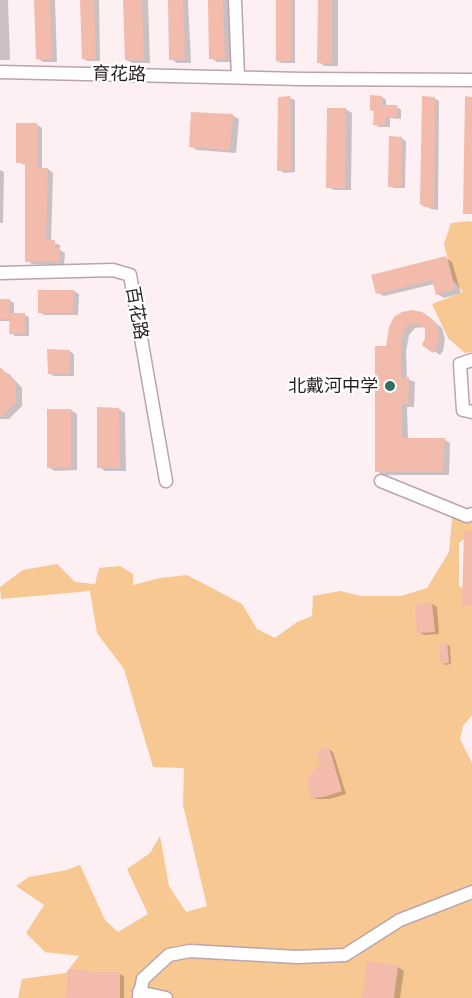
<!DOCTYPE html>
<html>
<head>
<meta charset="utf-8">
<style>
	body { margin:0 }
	canvas { display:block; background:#fdeff2 }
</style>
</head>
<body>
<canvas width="472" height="998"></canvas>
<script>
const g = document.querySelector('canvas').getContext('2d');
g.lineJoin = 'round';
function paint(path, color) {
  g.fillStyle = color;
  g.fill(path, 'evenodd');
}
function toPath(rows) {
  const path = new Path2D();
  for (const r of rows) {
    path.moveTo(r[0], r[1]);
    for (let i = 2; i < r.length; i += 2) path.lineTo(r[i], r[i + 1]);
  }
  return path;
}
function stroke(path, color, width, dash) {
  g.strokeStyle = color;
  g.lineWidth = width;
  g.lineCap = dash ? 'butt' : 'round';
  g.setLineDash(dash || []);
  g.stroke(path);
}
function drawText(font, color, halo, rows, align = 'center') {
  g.font = font + ' Lato,"Noto Sans SC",sans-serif';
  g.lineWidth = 4.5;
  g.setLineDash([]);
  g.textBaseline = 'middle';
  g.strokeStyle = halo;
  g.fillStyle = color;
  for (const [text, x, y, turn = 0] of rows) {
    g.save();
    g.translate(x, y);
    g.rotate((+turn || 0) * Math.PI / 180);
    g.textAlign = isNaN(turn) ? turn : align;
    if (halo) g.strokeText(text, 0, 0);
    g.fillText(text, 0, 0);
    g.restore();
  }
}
paint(toPath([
	[470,221,472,222,472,352,465,353,448,338,432,304,463,292,453,280,444,244,451,223],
	[472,507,472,532,459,543,459,586,468,592,472,592,472,715,463,726,460,739,472,763,472,998,18,998,22,979,66,973,79,956,45,952,26,933,44,905,16,886,29,877,67,870,80,865,105,920,118,932,148,914,127,869,150,853,160,836,169,886,186,912,207,906,183,805,184,768,153,767,124,669,97,633,90,591,1,599,0,587,23,570,57,564,75,582,95,584,99,568,120,566,133,574,133,585,160,578,187,575,242,604,257,629,275,638,297,622,312,616,313,596,340,591,361,596,401,596,427,588,449,552,453,510]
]), '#f7c892');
paint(toPath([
	[0,0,8,0,10,60,0,60],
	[36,0,55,0,57,62,43,62,37,58],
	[82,0,99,0,100,61,88,61,83,59],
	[124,0,148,0,150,63,133,63,126,60],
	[169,0,188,0,191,63,177,63,171,59],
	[209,0,229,0,231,62,217,62,211,58],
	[278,0,295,0,295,63,282,63,277,61],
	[319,0,338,0,338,66,325,66,318,62],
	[382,97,386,100,386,107,397,107,401,110,401,119,390,118,390,127,379,127,375,124,375,112,371,110],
	[280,98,290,98,295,100,295,172,284,173,279,170],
	[434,98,439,101,438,210,431,209,422,203],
	[345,109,352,113,351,190,334,190,328,187],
	[232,115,239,119,236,153,197,150,190,146],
	[36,124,42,128,42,169,48,169,53,173,51,242,60,245,60,250,65,253,64,265,32,264,27,261,26,165,17,162],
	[401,138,406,141,405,188,394,188,390,186],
	[0,170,4,172,3,223,0,223],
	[446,258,452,262,461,293,444,298,437,294,434,284,384,296,378,293],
	[74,291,79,294,78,315,44,315,39,312],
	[0,300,9,300,14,303,14,315,24,315,29,317,29,336,15,336,11,333,11,321,0,321],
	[429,318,442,328,445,339,443,351,440,355,434,351,427,338,426,328,424,327,415,328,409,335,406,351,407,379,415,382,414,407,407,407,408,439,444,439,450,443,449,475,383,475,377,471,390,327],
	[69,351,74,354,74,376,54,376,49,373],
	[0,370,9,374,22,388,22,406,9,419,0,419],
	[119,409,125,413,126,471,105,471,99,467],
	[71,410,77,414,77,470,55,471,48,467],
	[432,604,437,607,439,634,424,635,419,632],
	[447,645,450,646,451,664,445,665,443,663],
	[329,749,333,752,346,794,330,799,317,799,312,797,322,763],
	[369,962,398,967,404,971,400,998,363,998],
	[89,972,120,974,124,976,124,998,67,998]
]), '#0003');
paint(toPath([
	[34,0,50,0,52,59,36,59],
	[80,0,94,0,96,59,82,59],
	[123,0,142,0,144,60,125,60],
	[168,0,183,0,185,60,169,60],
	[208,0,223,0,225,59,209,59],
	[276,0,291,0,291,61,276,61],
	[318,0,332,0,332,63,317,63],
	[370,95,382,96,382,105,397,105,397,117,386,117,385,125,373,125,374,111,370,110],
	[290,96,291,170,277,171,278,97],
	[422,96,435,97,434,208,425,207,420,204],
	[465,96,472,97,472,214,463,214],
	[327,108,346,108,345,188,326,188],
	[191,112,233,114,230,150,189,147],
	[16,123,37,123,37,168,48,168,46,240,55,240,55,248,60,248,59,262,25,262,25,163,16,163],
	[389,136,402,137,401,187,388,187],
	[446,256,455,289,436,295,432,280,376,294,371,275],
	[38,290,74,290,73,313,38,313],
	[0,299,10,299,9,319,0,319],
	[412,310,422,312,430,317,436,323,439,334,437,347,433,353,422,345,425,338,425,329,418,324,408,325,403,331,401,346,401,379,409,377,408,404,402,404,402,438,445,438,443,472,375,472,375,346,386,346,389,327,394,317,402,312],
	[10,313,25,313,25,334,9,334],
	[47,349,70,350,70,374,48,374],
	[0,367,16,383,16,402,0,418],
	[97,407,119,408,120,468,97,468],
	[47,409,71,409,71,467,47,468],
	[464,531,472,531,472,605,462,605],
	[432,603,435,632,417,633,415,604],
	[447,643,449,663,441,664,439,644],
	[329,748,342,791,324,797,311,798,307,779,320,763,316,751],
	[367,961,398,965,394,998,362,998],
	[68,969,89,970,89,972,120,972,120,998,66,998]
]), '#f3bbac');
const minor = toPath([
	[235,0,238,76],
	[0,72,302,79,472,80],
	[0,273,113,270,130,275,166,481],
	[472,360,460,364,463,410,472,412],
	[381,481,467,516,472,514],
	[139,992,166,998],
	[139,998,143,979,169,955,190,951,297,957,345,955,400,920,472,892]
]);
stroke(minor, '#bba4aa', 15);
stroke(minor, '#fff', 12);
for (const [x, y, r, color] of [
	[390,386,6,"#2e6f5f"]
]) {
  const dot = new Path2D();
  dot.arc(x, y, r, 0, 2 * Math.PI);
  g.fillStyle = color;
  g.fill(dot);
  stroke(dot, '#fff', 2);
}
drawText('18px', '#271f21', '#fff', [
	["育花路",119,74,1],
	["百花路",137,313,80]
]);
drawText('18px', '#271f21', '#fff', [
	["北戴河中学",378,386]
], 'right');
</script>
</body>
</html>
